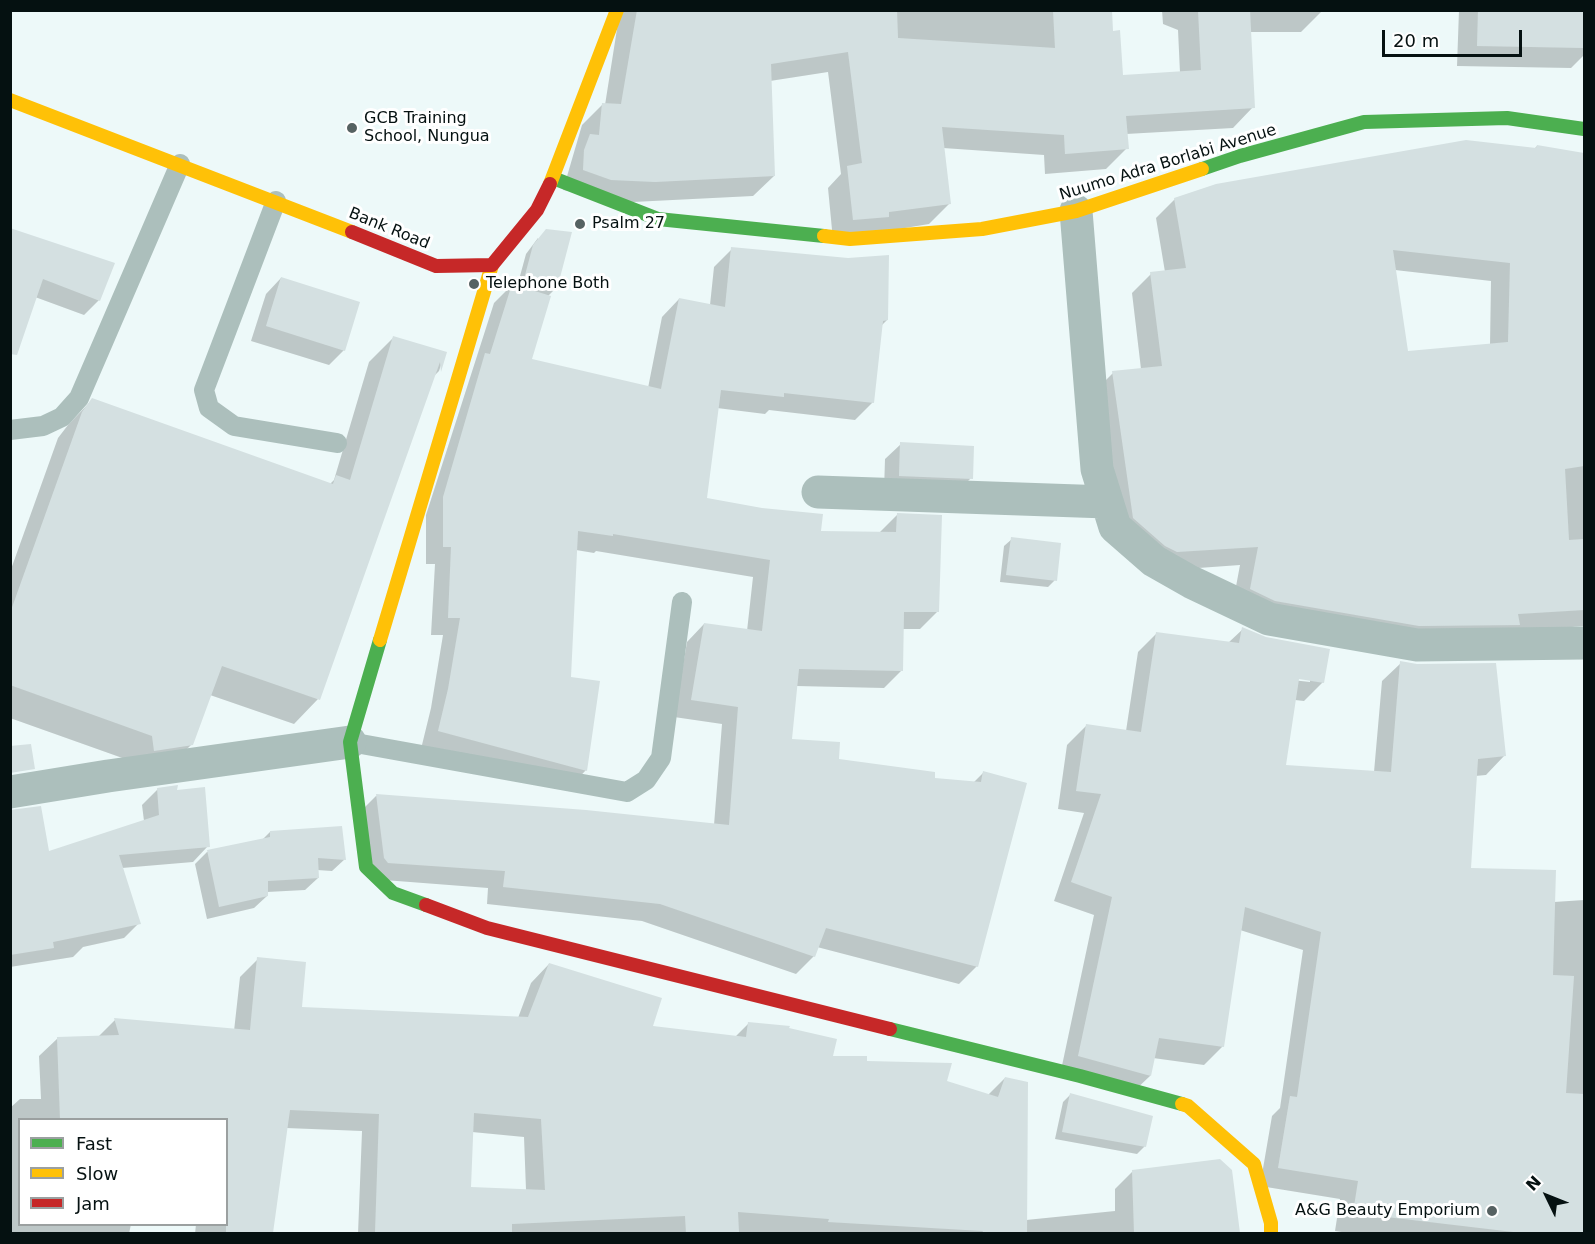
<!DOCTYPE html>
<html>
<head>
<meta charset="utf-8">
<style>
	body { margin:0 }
	#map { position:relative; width:1595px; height:1244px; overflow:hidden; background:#edf9f9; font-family:"DejaVu Sans",sans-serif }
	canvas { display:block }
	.frame { position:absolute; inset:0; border:12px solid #051111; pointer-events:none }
	.legend { position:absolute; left:18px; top:1118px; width:210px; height:108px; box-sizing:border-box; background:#fff; border:2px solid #9ba0a0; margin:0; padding:8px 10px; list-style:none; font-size:18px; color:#051111 }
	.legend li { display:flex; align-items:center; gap:12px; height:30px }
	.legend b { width:30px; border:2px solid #9ba0a0 }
	.north { position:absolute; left:1517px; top:1166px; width:60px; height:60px; -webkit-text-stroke:4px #fff; paint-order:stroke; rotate:313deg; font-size:16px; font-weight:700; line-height:24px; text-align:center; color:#051111 }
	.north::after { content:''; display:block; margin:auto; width:21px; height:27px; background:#051111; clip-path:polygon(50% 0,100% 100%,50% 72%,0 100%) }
	.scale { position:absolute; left:1382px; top:30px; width:140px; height:27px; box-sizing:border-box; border:3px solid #051111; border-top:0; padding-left:8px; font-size:18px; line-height:21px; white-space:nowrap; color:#051111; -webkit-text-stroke:4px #fff; paint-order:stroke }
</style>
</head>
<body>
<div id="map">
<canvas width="1595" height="1244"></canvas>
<div class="frame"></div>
<ul class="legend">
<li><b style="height:8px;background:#4caf50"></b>Fast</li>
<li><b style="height:8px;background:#ffc107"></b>Slow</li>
<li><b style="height:8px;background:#c62828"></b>Jam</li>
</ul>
<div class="north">N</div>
<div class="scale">20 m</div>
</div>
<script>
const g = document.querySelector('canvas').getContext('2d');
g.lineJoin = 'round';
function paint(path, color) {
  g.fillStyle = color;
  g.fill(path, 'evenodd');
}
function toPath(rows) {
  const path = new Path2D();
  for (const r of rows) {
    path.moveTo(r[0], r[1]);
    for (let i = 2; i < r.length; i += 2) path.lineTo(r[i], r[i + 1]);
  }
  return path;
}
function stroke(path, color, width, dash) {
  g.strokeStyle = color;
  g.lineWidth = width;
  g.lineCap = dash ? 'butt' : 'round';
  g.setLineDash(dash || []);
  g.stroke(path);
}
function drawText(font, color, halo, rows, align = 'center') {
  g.font = font + ' "DejaVu Sans",sans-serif';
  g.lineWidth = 6;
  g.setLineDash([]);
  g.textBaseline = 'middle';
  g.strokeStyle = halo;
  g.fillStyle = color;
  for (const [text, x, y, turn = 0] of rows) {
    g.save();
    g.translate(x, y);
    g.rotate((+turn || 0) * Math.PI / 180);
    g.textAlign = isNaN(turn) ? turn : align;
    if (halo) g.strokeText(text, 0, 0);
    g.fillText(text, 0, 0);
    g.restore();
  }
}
paint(toPath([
	[620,10,1111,10,1112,32,1122,77,1180,73,1178,30,1163,24,1162,10,1322,11,1301,32,1250,32,1253,107,1233,128,1126,134,1127,148,1106,169,1045,174,1044,155,943,148,950,203,929,224,833,240,828,188,841,174,828,72,770,81,774,176,753,196,633,202,563,190,582,125,602,105,605,105],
	[1459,10,1584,10,1584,55,1571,68,1457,66],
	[1537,146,1584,154,1584,626,1511,632,1500,643,1232,608,1240,565,1157,571,1114,537,1094,392,1113,373,1141,369,1132,293,1151,274,1165,272,1156,218,1175,199,1534,149],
	[1395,270,1491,281,1490,345,1407,353],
	[10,229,99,300,84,315,35,297],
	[538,238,556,288,547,297,530,360,648,388,662,317,679,299,710,305,714,267,732,249,887,320,881,326,873,402,855,420,769,410,765,414,717,408,705,500,820,532,880,532,897,515,938,611,920,629,902,629,901,671,884,688,796,686,790,740,838,760,933,780,973,783,983,773,977,966,959,984,817,947,814,956,796,974,642,921,487,904,488,888,371,879,359,813,376,796,586,812,714,825,722,724,674,717,687,642,704,624,747,631,753,577,596,551,594,553,576,550,569,678,586,770,569,788,421,749,431,708,443,635,431,635,435,564,426,564,426,515,494,303,512,285,517,287,526,254],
	[281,278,344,350,329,365,251,341,266,294],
	[394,337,445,353,439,371,433,377,318,699,294,724,210,695,192,744,167,769,128,760,10,718,10,572,58,438,68,425,92,400,330,484,334,480,369,362],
	[901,444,971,478,956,493,884,491,885,459],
	[1012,539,1055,580,1048,587,1000,582,1004,546],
	[1243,629,1323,682,1304,701,1295,700,1284,766,1374,772,1382,681,1401,663,1504,756,1486,775,1475,776,1469,870,1554,902,1584,900,1584,1234,1355,1234,1335,1231,1340,1199,1260,1186,1272,1116,1280,1108,1303,950,1240,930,1223,1046,1204,1065,1153,1058,1150,1076,1131,1094,1060,1075,1094,915,1054,901,1084,813,1058,809,1067,745,1086,726,1126,731,1138,652,1156,634,1228,643],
	[1292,677,1310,679,1310,682,1292,680],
	[158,789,174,792,208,846,193,862,122,868,139,923,124,938,83,947,73,957,10,967,10,815,48,853,144,821,142,805],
	[270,832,345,859,332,871,317,870,318,878,305,890,267,892,267,896,254,908,207,919,195,864,207,852,262,840],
	[258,959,300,1009,518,1018,531,983,549,964,651,1027,735,1037,748,1024,788,1030,832,1057,866,1062,988,1095,1005,1078,1026,1220,1115,1211,1115,1189,1133,1171,1231,1171,1238,1234,358,1234,362,1131,286,1128,272,1234,195,1234,196,1224,226,1224,226,1120,20,1120,20,1224,131,1224,129,1234,10,1234,10,1108,20,1099,41,1099,39,1056,58,1038,98,1037,115,1020,234,1031,240,977],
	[472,1132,524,1137,526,1190,469,1188],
	[1070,1095,1145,1146,1137,1154,1055,1139,1063,1102]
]), '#0003');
paint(toPath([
	[637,10,897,10,898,38,1055,48,1053,10,1112,10,1113,31,1120,30,1123,75,1201,70,1198,10,1250,10,1255,108,1126,116,1129,149,1065,154,1064,135,942,127,951,204,889,212,889,217,853,220,847,166,862,163,848,52,771,64,775,176,655,182,611,180,583,170,584,150,590,134,599,135,602,103,621,104],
	[1478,10,1584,10,1584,48,1477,46],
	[1466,140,1536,148,1537,145,1584,153,1584,466,1565,469,1569,540,1584,539,1584,610,1518,614,1520,625,1419,626,1275,601,1250,589,1258,547,1177,552,1165,546,1133,518,1112,371,1162,366,1150,272,1186,268,1174,198,1216,184],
	[1393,250,1510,263,1508,342,1408,351],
	[10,228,115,263,100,301,43,279,17,355,10,354],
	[546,229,572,232,557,289,524,279,533,245],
	[731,247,848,258,889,255,888,320,883,321,874,403,784,393,784,397,721,390,707,498,762,508,823,514,821,531,896,532,897,513,942,515,939,612,904,612,903,671,799,669,792,739,840,742,839,759,935,772,935,778,981,782,983,771,1027,783,978,967,826,928,815,957,660,904,503,887,505,871,388,863,384,858,376,794,586,810,729,825,738,707,691,700,704,623,762,631,770,560,613,534,613,536,578,531,571,677,600,681,587,771,438,731,448,689,460,618,448,618,451,547,443,547,443,497,485,353,490,354,512,284,551,296,532,359,661,389,679,298,725,307],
	[281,277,360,302,345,351,266,326],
	[393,336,447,352,441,372,440,362,320,700,222,666,193,745,154,751,152,736,10,685,10,613,82,412,92,398,333,484,336,475,350,480],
	[900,442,974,446,973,479,899,476],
	[1011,537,1061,543,1057,581,1006,575],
	[1242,627,1266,637,1330,649,1324,683,1299,679,1286,765,1391,772,1400,661,1417,664,1496,663,1506,756,1478,759,1471,868,1556,870,1553,975,1574,976,1566,1093,1584,1094,1584,1233,1522,1233,1353,1213,1358,1181,1278,1168,1290,1096,1297,1097,1321,932,1245,907,1224,1047,1159,1038,1151,1076,1078,1056,1112,897,1071,882,1101,794,1076,791,1086,724,1141,732,1156,632,1239,643],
	[31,744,35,769,10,773,10,746],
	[178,785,177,790,205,787,210,847,119,855,141,924,53,942,54,948,10,955,10,810,41,806,49,851,159,815,157,788],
	[342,826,346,860,318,858,319,878,268,881,268,896,219,907,207,850,270,837,270,831],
	[257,957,306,962,302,1007,528,1017,549,963,662,998,653,1026,746,1037,748,1022,790,1026,789,1028,837,1039,833,1056,867,1056,867,1061,952,1063,947,1081,998,1097,1005,1077,1028,1082,1027,1233,982,1233,983,1231,828,1222,829,1219,738,1212,739,1233,686,1233,685,1216,512,1224,512,1233,375,1233,379,1114,290,1110,273,1233,226,1233,226,1119,60,1119,57,1037,119,1035,114,1018,250,1030],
	[474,1113,541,1119,545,1190,471,1187],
	[1070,1093,1153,1116,1146,1147,1062,1132],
	[1220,1159,1232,1170,1240,1233,1134,1233,1132,1170]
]), '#d4e0e1');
stroke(toPath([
	[276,201,204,390,209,408,234,426,337,443],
	[10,430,43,426,62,417,79,398,180,164],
	[350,742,627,792,646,780,661,758,682,602]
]), '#acbfbc', 20);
stroke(toPath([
	[1076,211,1097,469,1115,527,1154,561,1191,582,1269,619,1417,645,1584,643],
	[818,492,1107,502],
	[10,792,108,776,350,742]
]), '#acbfbc', 33);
stroke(toPath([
	[1202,169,1240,156,1364,122,1507,118,1584,129],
	[553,178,658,219,824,236],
	[380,640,350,742,366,867,393,893,426,905],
	[890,1029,1080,1076,1182,1104]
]), '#4caf50', 14);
stroke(toPath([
	[10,100,352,232],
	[550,184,617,10],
	[824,236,850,239,982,229,1076,211,1202,169],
	[380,640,492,265],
	[1182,1104,1188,1106,1254,1164,1271,1223,1271,1234]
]), '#ffc107', 14);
stroke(toPath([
	[352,232,436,266,492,265,537,210,550,184],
	[426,905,487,928,890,1029]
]), '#c62828', 14);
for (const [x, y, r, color] of [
	[352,128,6,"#566262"],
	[580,224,6,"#566262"],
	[474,284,6,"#566262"],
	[1492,1211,6,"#566262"]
]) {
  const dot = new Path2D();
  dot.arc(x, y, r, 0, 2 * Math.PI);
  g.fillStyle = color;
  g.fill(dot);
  stroke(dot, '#fff', 2);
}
drawText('16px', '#051111', '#fff', [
	["GCB Training",364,119],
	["School, Nungua",364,137],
	["Psalm 27",592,224],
	["Telephone Both",486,284],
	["A&G Beauty Emporium",1480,1211,"right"]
], 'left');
drawText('16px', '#051111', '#fff', [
	["Nuumo Adra Borlabi Avenue",1168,163,-17],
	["Bank Road",389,229,22]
]);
</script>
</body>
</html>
